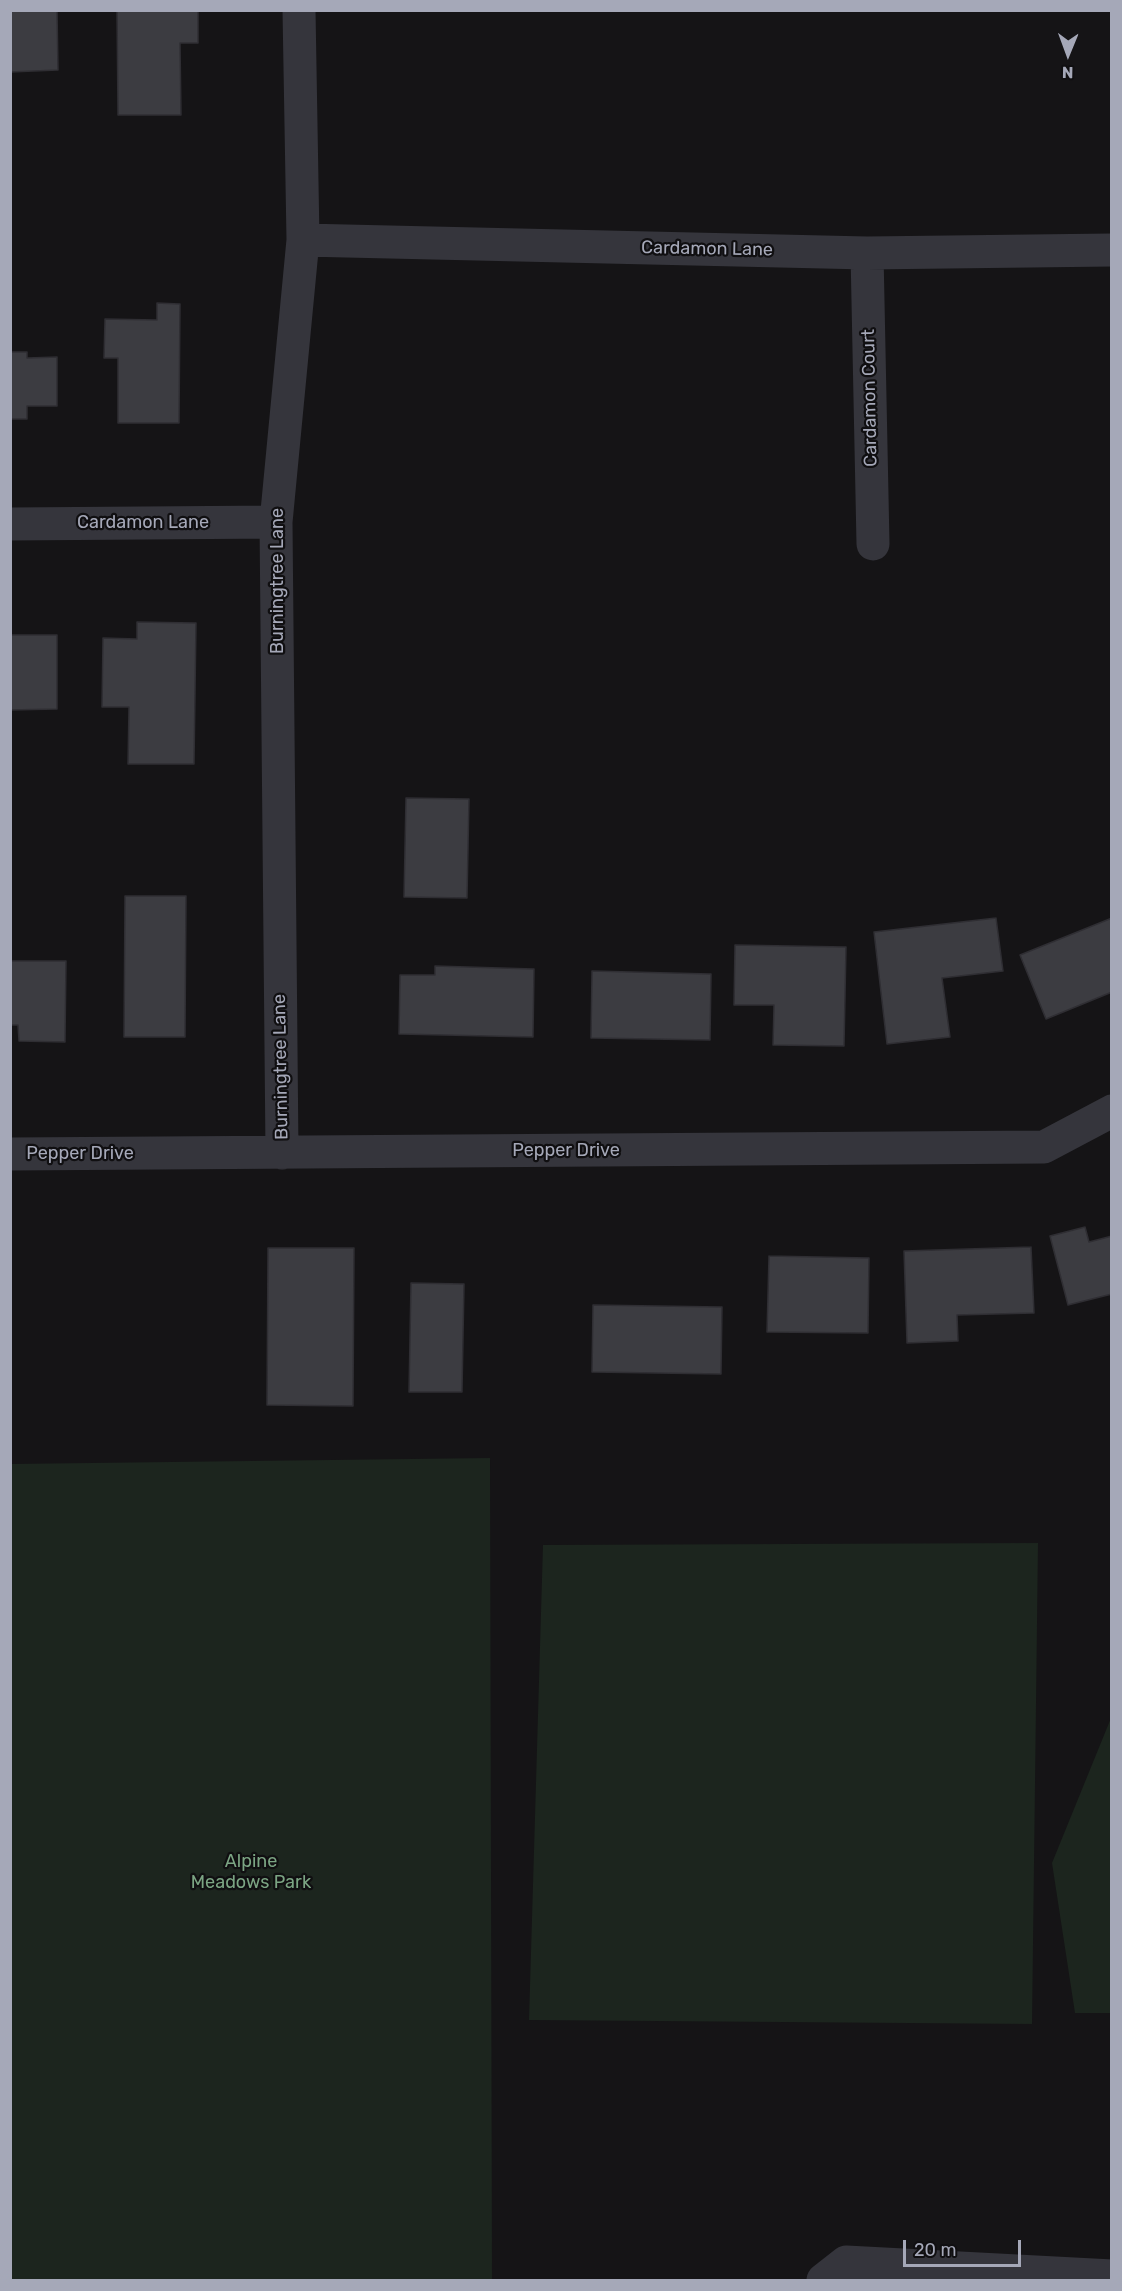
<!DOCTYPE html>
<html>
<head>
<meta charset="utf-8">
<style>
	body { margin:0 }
	#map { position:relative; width:1122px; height:2291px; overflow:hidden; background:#151416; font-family:Rubik,sans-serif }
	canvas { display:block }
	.frame { position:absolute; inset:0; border:12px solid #a5a8b8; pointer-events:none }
	.north { position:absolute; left:1038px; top:24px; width:60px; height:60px; -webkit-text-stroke:4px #100f11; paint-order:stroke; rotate:181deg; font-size:16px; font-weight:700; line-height:24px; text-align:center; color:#a5a8b8 }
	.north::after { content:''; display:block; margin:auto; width:21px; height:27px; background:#a5a8b8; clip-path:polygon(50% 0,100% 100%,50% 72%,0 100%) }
	.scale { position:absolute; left:903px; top:2240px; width:118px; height:27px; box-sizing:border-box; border:3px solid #a5a8b8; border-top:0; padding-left:8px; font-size:18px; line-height:21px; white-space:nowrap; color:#a5a8b8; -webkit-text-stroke:4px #100f11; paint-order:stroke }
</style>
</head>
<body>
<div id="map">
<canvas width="1122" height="2291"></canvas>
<div class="frame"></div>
<div class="north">N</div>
<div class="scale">20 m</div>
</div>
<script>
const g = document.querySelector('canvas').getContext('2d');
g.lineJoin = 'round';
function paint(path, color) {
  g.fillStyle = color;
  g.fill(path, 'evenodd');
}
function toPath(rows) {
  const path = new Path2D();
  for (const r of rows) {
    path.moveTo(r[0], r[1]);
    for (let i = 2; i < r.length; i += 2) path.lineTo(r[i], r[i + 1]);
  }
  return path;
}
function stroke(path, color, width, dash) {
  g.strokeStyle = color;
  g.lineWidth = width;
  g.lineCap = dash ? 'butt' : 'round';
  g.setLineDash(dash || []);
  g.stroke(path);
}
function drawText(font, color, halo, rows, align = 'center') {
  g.font = font + ' Rubik,sans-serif';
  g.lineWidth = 4.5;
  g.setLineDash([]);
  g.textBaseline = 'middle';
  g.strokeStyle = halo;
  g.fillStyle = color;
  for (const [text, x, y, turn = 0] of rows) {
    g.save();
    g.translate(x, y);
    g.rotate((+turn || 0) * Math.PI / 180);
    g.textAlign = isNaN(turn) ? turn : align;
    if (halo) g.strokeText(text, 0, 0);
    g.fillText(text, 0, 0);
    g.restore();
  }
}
paint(toPath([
	[490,1458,492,2280,11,2280,11,1464],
	[1038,1543,1032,2024,529,2020,543,1545],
	[1111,1718,1111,2013,1075,2013,1052,1863]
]), '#1c251e');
const building = toPath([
	[10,10,57,10,58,70,10,72,10,10],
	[117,10,198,10,198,43,180,43,181,115,118,115,117,10],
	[157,303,180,304,179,423,118,423,118,358,104,358,105,319,157,320,157,303],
	[10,352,27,352,27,358,57,357,57,406,27,406,27,419,10,419,10,352],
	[137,622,196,623,194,764,128,764,129,707,102,707,103,638,137,639,137,622],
	[11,635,57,635,57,709,10,710,11,635],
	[406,798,469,799,467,898,404,897,406,798],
	[125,896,186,896,185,1037,124,1037,125,896],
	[996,918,1003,971,942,978,950,1037,887,1044,874,932,996,918],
	[1112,918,1112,992,1046,1019,1020,955,1112,918],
	[735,945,846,947,844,1046,773,1045,774,1005,734,1005,735,945],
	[10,961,66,961,65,1042,19,1041,18,1025,10,1025,10,961],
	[435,966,534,969,533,1037,399,1034,400,975,435,975,435,966],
	[592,971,711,974,710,1040,591,1038,592,971],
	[1085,1227,1089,1242,1112,1236,1112,1294,1068,1305,1050,1236,1085,1227],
	[1031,1247,1034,1313,957,1315,958,1341,907,1343,904,1251,1031,1247],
	[268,1248,354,1248,353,1406,267,1405,268,1248],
	[769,1256,869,1258,868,1333,767,1332,769,1256],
	[411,1283,464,1284,462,1392,409,1392,411,1283],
	[593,1305,722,1307,721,1374,592,1372,593,1305]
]);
paint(building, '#3c3c41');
stroke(building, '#2f2e33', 1.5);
stroke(toPath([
	[303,240,867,253,1112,250],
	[867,253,873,544],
	[10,524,276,522],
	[282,1153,276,522,303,240,299,10],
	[10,1154,1044,1147,1112,1111],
	[823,2280,846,2262,1112,2276]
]), '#35353c', 33);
drawText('18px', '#a5a8b8', '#100f11', [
	["Cardamon Lane",707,249,1],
	["Cardamon Court",870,398,-91],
	["Cardamon Lane",143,523],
	["Burningtree Lane",278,581,-90],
	["Burningtree Lane",281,1067,-91],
	["Pepper Drive",566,1151],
	["Pepper Drive",80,1154]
]);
drawText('18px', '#7ba483', '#100f11', [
	["Alpine",251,1862],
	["Meadows Park",251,1883]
]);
</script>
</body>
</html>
